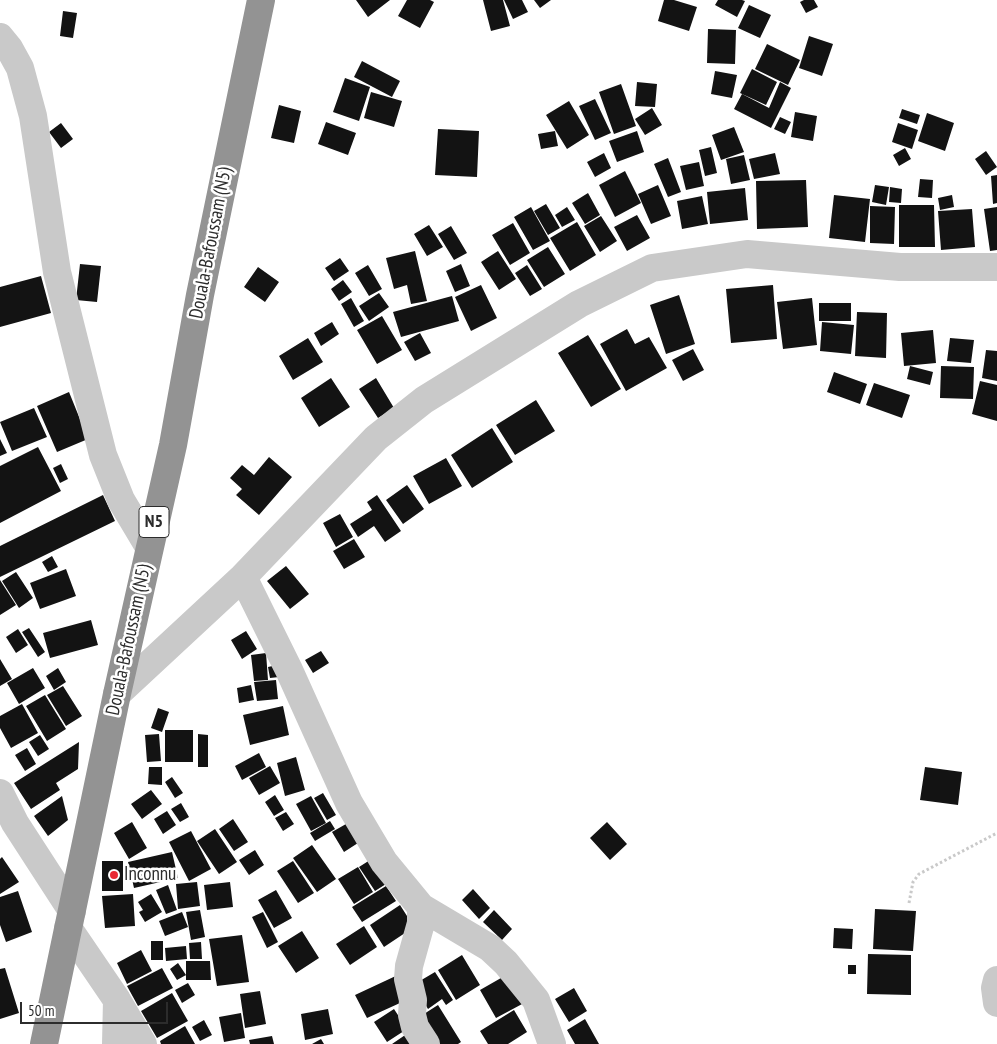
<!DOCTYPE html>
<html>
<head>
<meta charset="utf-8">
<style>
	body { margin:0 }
	#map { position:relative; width:997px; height:1044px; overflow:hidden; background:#fff; font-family:"PT Sans Narrow",sans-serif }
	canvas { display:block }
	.scale { position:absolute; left:20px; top:1002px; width:148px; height:22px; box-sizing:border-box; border:2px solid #2c2c2c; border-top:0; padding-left:6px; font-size:15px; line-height:18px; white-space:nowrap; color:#2c2c2c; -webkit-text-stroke:4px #fff; paint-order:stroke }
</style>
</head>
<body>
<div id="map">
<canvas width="997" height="1044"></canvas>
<div class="scale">50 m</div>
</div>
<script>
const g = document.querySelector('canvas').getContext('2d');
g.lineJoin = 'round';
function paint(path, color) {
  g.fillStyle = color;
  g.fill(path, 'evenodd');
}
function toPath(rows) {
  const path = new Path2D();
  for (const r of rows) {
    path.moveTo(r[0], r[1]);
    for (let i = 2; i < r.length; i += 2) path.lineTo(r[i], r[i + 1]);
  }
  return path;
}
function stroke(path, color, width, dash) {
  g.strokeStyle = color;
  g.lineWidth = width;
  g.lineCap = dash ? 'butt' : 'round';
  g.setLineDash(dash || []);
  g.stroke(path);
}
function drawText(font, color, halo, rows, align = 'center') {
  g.font = font + ' "PT Sans Narrow",sans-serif';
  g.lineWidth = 5;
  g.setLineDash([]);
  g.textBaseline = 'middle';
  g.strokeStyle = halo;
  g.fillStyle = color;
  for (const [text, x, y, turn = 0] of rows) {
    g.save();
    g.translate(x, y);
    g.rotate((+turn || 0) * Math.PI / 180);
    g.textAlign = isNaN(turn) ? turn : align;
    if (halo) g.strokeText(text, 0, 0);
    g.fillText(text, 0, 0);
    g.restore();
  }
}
paint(toPath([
	[356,0,390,0,368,17],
	[407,0,430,0,434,2,420,28,398,16],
	[483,0,503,0,510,26,491,31],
	[504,0,522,0,528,12,513,19],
	[534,0,551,0,540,8],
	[664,0,674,0,697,7,689,31,658,21],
	[718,0,742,0,745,1,737,17,715,5],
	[804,0,814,0,818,7,806,13,800,2],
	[749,5,771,15,760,38,738,28],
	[63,11,77,13,73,38,60,36],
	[708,29,736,30,735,64,707,63],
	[809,36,833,44,822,76,799,68],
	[767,44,800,60,788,85,755,69],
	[362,61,400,81,392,97,354,77],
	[752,69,777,82,766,105,740,93],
	[715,71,737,75,732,98,711,94],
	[345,78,370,87,359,121,333,112],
	[637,82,657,84,655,107,635,106],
	[780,82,791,88,771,128,734,109,742,94,769,108],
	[621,84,636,126,614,134,599,92],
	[371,92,402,101,394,127,364,118],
	[595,99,611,133,595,140,579,106],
	[569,101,589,135,567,149,546,115],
	[279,105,301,111,294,143,271,138],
	[652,108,662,125,645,135,635,119],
	[902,109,920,115,917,124,899,118],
	[795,112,817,116,813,141,791,137],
	[927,113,954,123,945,151,918,141],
	[780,117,791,122,785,134,774,129],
	[326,122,356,133,348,155,318,144],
	[61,123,73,139,61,148,49,132],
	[898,123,918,130,912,149,892,142],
	[734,127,744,152,721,160,712,135],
	[438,129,479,131,477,177,435,175],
	[555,131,558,146,541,149,538,134],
	[637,131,644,152,617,162,609,141],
	[711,147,717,173,705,176,699,150],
	[905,148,911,159,899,166,893,155],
	[986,151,997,167,986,175,975,159],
	[604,153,611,168,595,177,587,162],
	[775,153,780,174,754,179,749,159],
	[744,155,750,180,731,184,726,159],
	[668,158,681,192,668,197,654,164],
	[699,162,704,186,686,190,680,166],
	[625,171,641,203,615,217,599,185],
	[997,175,997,203,993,204,991,176],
	[920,179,933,180,932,198,918,197],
	[806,180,808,227,757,229,756,181],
	[658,185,671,216,651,224,638,194],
	[875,185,889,187,886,205,872,202],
	[890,187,902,189,901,203,889,202],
	[745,188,748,220,710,224,707,192],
	[588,193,600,215,585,224,572,203],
	[834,195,870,199,865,242,829,238],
	[952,195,954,207,940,210,938,198],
	[702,196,708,224,682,229,677,201],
	[546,204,560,228,548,235,534,211],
	[899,205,934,205,935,247,899,247],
	[870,206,895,207,894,244,870,243],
	[531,207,550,241,533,250,514,217],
	[567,207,575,220,562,227,555,215],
	[997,207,997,250,990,251,984,209],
	[972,209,975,247,941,250,938,211],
	[637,215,650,238,627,251,614,227],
	[601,216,617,241,600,252,584,226],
	[577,222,596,255,570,271,550,238],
	[513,223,530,253,510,265,492,235],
	[429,225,443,247,427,256,414,234],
	[451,226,467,253,454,260,438,234],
	[548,247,565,274,544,287,527,260],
	[415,251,427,301,411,304,407,285,394,289,386,258],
	[498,251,516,279,499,290,481,262],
	[340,258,349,271,334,281,325,268],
	[80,264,101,266,97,302,76,300],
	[461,264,470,286,455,292,446,271],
	[368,265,382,289,369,296,355,273],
	[527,265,542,289,530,296,515,273],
	[258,267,279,282,265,302,244,287],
	[41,276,51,313,0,327,0,287],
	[343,280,352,292,339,301,331,289],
	[481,285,497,318,471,331,455,297],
	[773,285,777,339,731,343,726,289],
	[379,293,389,307,369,321,359,306],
	[679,295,695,344,666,354,650,305],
	[452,296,459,321,401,337,393,312],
	[351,298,364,321,354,327,341,304],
	[812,298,817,345,783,349,777,302],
	[819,303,851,303,851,321,819,321],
	[857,312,887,313,886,358,855,356],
	[382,316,402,350,377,364,357,330],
	[332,322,339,334,321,346,314,333],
	[822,322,854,325,851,354,820,351],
	[627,329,635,344,649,337,667,368,626,391,600,344],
	[933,330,936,363,904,366,901,333],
	[420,333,431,353,415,361,404,342],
	[588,335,621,389,591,407,558,353],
	[308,338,323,362,293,380,279,356],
	[950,338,974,340,971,363,947,361],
	[693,349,704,370,683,381,672,360],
	[986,350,997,351,997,381,982,378],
	[910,366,933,372,930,385,907,379],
	[941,366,974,367,973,399,940,398],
	[834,372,867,384,860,404,827,392],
	[331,378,350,407,319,427,301,398],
	[376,378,394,408,378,418,359,389],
	[980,381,997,385,997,421,972,414],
	[874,383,910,395,902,418,866,405],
	[69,392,88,439,57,452,37,406],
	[536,400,555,431,515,455,496,425],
	[34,408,47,437,12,451,0,422],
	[492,428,513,462,472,488,451,455],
	[0,439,7,453,0,456],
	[38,447,61,491,0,523,0,466],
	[269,457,292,477,259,515,236,495,242,489,230,478,242,465,254,475],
	[446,458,462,486,429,504,413,476],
	[61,464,68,479,60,483,53,468],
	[407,485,424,509,403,524,386,500],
	[103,495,115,521,0,577,0,546],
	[377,495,401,531,385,542,374,526,358,537,350,524,372,510,367,502],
	[340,514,353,537,336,547,323,523],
	[354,539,365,557,344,569,333,551],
	[52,556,58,567,48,572,42,562],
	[286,566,309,594,290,609,267,581],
	[66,569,76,596,40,609,30,583],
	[16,572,33,598,19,608,2,581],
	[0,580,16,605,0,615],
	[91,620,98,645,50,658,43,633],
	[29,628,45,652,38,657,22,632],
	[18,629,28,645,16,653,6,637],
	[246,631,257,649,242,659,231,640],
	[321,651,329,663,313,673,305,660],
	[266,653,268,680,254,681,251,655],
	[0,659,12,679,0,686],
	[277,665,279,677,270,678,268,667],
	[33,668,45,688,19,704,7,683],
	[58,668,66,682,54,690,46,676],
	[276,680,278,699,257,701,254,682],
	[251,685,254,700,239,703,237,688],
	[63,686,82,716,66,726,47,695],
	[45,695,66,729,47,741,26,706],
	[22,704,38,733,11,748,0,728,0,716],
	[283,706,289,735,250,745,243,715],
	[158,708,169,712,162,732,151,728],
	[165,730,193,730,193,762,165,762],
	[159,734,161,761,147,762,145,735],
	[198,734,208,735,208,767,198,767],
	[40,735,49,749,38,756,29,742],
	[79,742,78,769,56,783,60,790,31,809,14,783],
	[27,748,36,764,25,771,15,755],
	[259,753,266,767,242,780,235,766],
	[296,757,305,790,285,796,277,763],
	[270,766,280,783,259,795,249,778],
	[149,767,162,767,162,785,148,784],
	[925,767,962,772,958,805,920,800],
	[172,777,183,793,175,798,165,782],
	[151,790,162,804,142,819,131,804],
	[323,793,336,815,327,820,314,798],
	[275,795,284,810,274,816,265,802],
	[62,796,68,820,48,836,34,816],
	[311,796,326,823,311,831,296,804],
	[181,803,189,817,180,822,171,809],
	[167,811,176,825,163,834,154,819],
	[286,812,294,824,283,831,275,818],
	[233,819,248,842,234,851,219,829],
	[330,821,335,829,315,841,310,833],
	[132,822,147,848,129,859,114,833],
	[607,822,627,844,610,860,590,838],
	[346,824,358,843,344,852,332,832],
	[215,829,237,862,219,874,197,841],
	[191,831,211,869,189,881,169,842],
	[312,845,336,879,317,892,293,858],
	[255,850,264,865,249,875,239,860],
	[172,852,178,878,134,888,128,862],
	[2,857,19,882,0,894,0,859],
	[370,860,386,884,375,891,359,867],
	[102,861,123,861,123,891,102,891],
	[293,861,314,893,298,903,277,871],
	[358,867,373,892,354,904,338,879],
	[197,882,200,906,178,909,176,884],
	[230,882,233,907,207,910,204,885],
	[168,885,177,910,166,914,156,890],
	[386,886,396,901,362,922,352,907],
	[473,889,490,908,479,919,462,900],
	[276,890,292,918,274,928,258,900],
	[18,891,32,932,6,942,0,925,0,897],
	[133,894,135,926,105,928,102,896],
	[151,894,162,912,145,922,139,912,143,910,138,902],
	[400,905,414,927,384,947,370,925],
	[875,909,916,911,913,951,873,949],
	[200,910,205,937,191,940,186,912],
	[494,910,512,929,502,940,483,922],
	[182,912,188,927,165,936,159,921],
	[263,912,278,942,267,948,252,917],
	[364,926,377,947,350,965,336,944],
	[834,928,853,929,852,949,833,948],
	[302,931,319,958,296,973,278,946],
	[242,935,249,982,217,986,209,939],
	[151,941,163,941,163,960,151,960],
	[201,942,202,959,190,959,189,943],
	[186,946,187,959,166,961,165,948],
	[141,950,152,971,127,984,117,963],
	[868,954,911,955,911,995,867,994],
	[462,955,480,985,456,1000,438,970],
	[186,961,210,961,211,980,186,980],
	[178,963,186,975,177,980,170,969],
	[848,965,856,965,856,974,848,974],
	[5,968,19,1013,0,1019,0,969],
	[162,968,173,988,138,1006,127,986],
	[435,972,453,1000,446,1005,442,999,428,1009,413,985],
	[400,974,411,998,367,1018,355,995],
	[508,974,524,1003,496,1018,480,990],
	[188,983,195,995,182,1003,175,990],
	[574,988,587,1011,569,1022,555,999],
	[260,991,266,1024,245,1028,240,994],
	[172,993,188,1021,157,1038,141,1011],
	[438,1005,461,1042,458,1044,432,1044,416,1019],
	[328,1009,333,1034,305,1040,301,1014],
	[394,1009,407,1029,387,1042,374,1022],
	[514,1010,527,1032,508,1044,488,1044,480,1031],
	[241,1013,245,1038,224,1042,219,1017],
	[585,1019,599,1044,575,1044,567,1030],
	[204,1020,212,1035,200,1041,192,1027],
	[185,1026,195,1044,161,1044,160,1041],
	[411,1031,420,1044,392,1044],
	[272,1036,274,1044,250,1044,249,1040],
	[321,1039,324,1044,312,1044]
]), '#131313');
stroke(toPath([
	[909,903,913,882,919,874,997,833]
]), '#c9c9c9', 3, [2.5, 2.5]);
stroke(toPath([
	[0,37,9,48,20,68,33,116,57,272,103,455,121,500,149,547],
	[243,577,289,670,349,803,384,862,421,907,490,948,506,963,536,1000,552,1044],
	[117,694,243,577,376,438,424,400,579,304,652,268,747,254,900,267,997,267],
	[0,793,15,823,72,911],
	[421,907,421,923,409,966,408,979,413,1000,412,1015,415,1027,426,1044],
	[68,928,117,1000,143,1044],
	[997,980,995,988,997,1003],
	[116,1044,117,1000]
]), '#c9c9c9', 28);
stroke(toPath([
	[44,1044,117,694,173,445,200,295,261,0]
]), '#939393', 28);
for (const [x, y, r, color] of [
	[114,875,5,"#e92934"]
]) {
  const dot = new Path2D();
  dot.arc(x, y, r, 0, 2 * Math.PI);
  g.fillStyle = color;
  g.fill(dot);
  stroke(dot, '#fff', 2);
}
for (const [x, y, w] of [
	[154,522,30]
]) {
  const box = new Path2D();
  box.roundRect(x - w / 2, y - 15.5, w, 31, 4);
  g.fillStyle = '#fff';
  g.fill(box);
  stroke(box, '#2c2c2c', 1);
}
drawText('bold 18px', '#2c2c2c', null, [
	["N5",154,522]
]);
drawText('19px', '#2c2c2c', '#fff', [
	["Douala-Bafoussam (N5)",211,243,-79],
	["Douala-Bafoussam (N5)",129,640,-78]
]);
drawText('19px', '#2c2c2c', '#fff', [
	["Inconnu",124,875]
], 'left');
</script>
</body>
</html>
